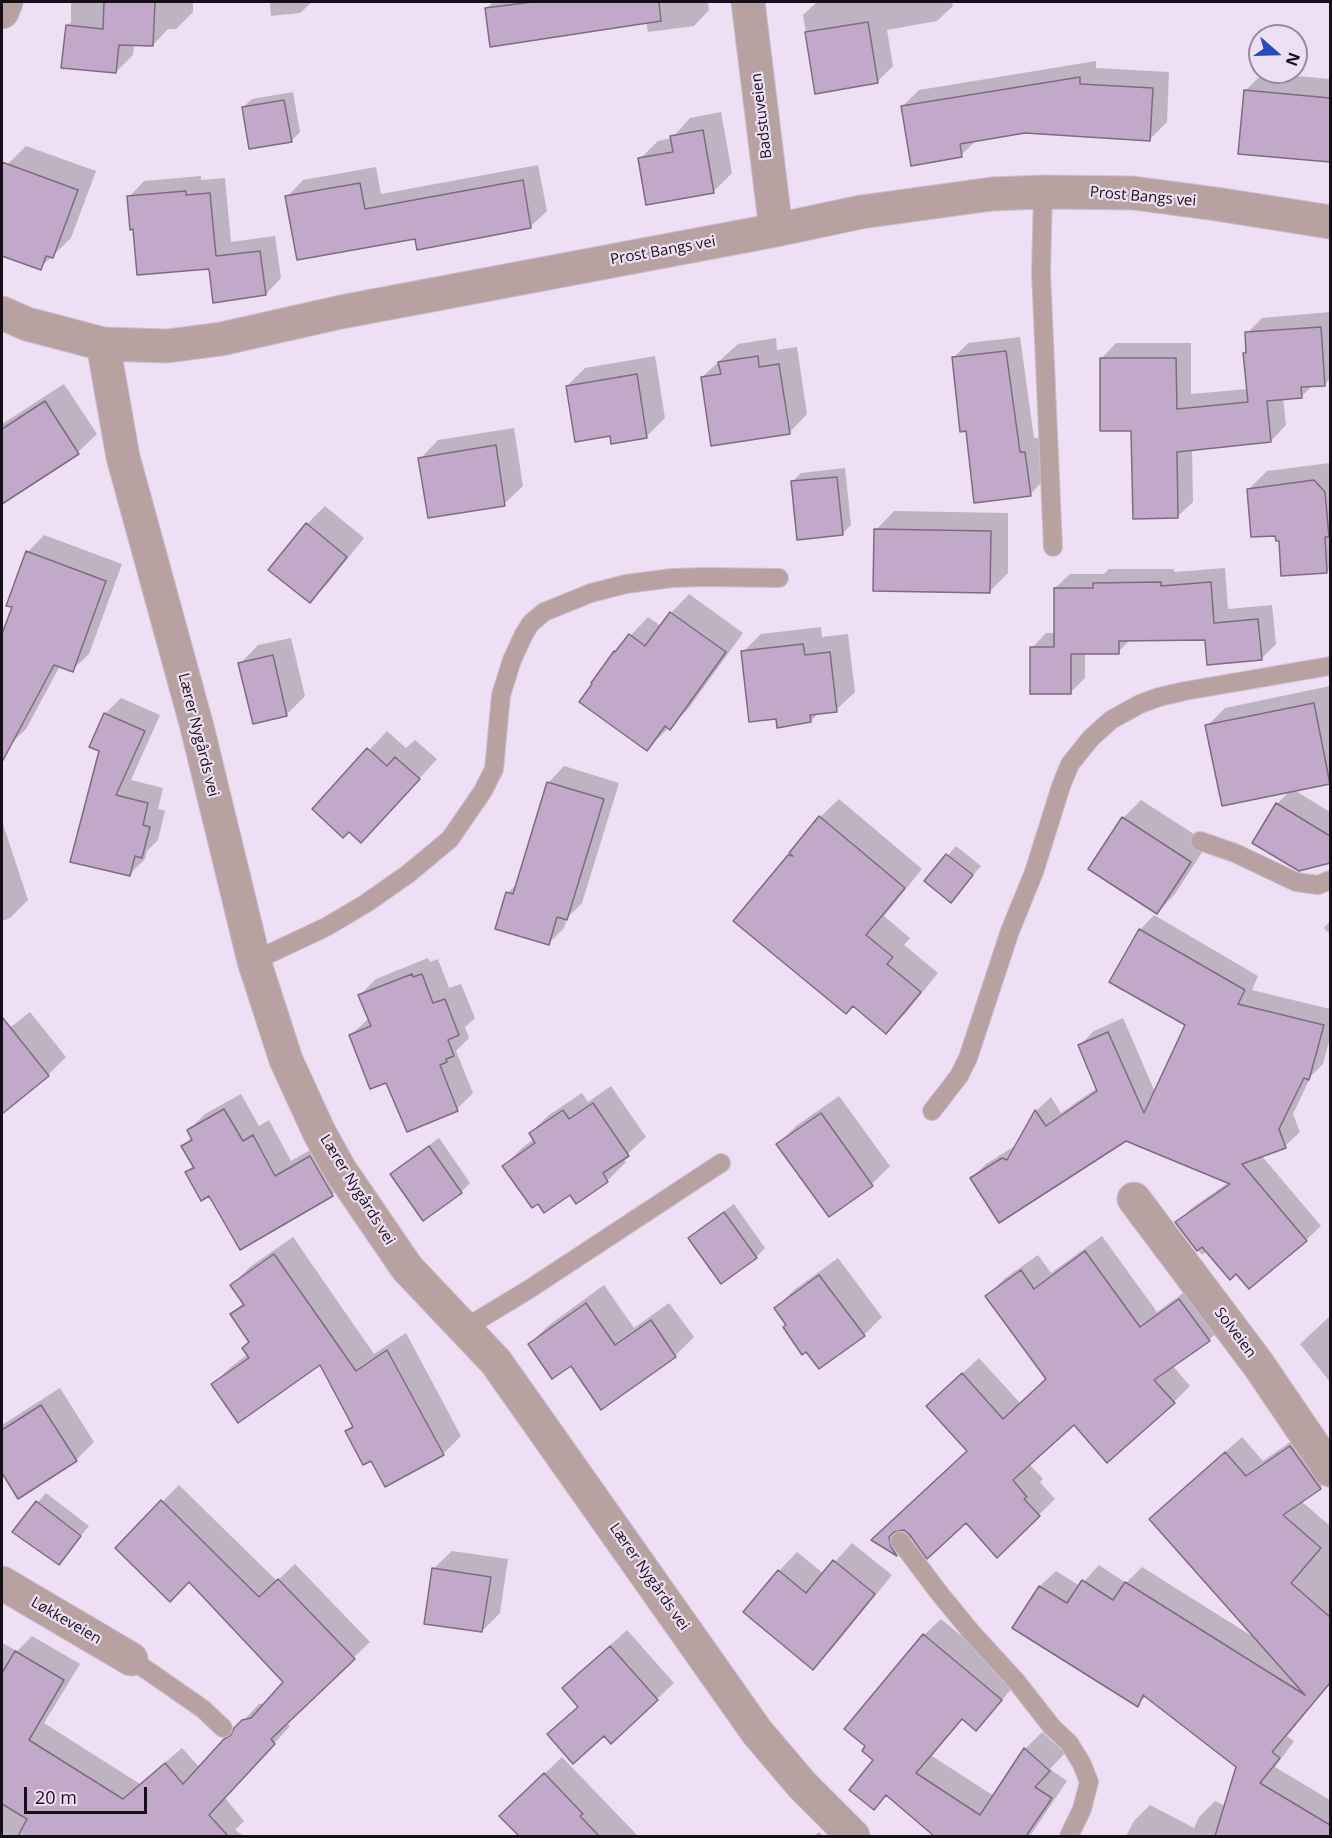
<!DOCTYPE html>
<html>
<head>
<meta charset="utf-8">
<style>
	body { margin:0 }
	#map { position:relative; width:1332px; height:1838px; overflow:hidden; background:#efdff4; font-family:"Open Sans",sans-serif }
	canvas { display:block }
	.frame { position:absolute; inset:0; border:3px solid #151017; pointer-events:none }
	.north { position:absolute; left:1248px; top:24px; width:60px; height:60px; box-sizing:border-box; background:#efdff4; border:2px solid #988c9c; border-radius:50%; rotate:110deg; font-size:16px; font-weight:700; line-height:24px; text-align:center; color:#151017 }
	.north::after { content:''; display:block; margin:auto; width:21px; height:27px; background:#274bba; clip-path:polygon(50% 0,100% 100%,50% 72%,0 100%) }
	.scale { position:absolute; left:24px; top:1787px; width:123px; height:27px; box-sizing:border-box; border:3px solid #151017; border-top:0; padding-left:8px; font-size:18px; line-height:21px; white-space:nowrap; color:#151017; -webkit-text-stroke:4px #efdff4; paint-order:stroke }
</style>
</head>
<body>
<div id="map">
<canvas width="1332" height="1838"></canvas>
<div class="frame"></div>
<div class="north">N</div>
<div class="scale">20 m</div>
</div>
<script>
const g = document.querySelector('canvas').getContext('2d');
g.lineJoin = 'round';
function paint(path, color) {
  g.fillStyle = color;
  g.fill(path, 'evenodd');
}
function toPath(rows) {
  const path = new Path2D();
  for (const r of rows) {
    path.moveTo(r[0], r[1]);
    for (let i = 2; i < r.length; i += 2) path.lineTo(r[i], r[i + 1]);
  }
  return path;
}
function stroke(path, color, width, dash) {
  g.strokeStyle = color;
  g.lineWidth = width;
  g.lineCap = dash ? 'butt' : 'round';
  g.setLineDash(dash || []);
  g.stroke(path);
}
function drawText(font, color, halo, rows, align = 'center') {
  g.font = font + ' "Open Sans",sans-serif';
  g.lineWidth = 4.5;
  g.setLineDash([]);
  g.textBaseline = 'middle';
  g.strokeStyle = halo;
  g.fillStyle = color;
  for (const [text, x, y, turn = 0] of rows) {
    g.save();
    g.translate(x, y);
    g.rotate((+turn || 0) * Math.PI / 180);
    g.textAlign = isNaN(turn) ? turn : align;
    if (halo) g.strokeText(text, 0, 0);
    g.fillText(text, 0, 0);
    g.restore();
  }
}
paint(toPath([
	[71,2,193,2,193,12,176,29,168,29,153,45,134,44,133,55,116,72,67,26,71,22],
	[270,2,312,2,300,13,271,16],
	[493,2,708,2,709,10,694,26,648,32,646,21,486,9],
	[817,2,952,2,953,6,937,21,887,30,893,66,877,82,816,92,803,15],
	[1096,61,1096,68,1169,72,1167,122,1150,139,1025,132,977,140,961,155,903,106,919,90],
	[1263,73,1330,79,1330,161,1240,152,1245,91],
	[293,92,300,132,291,141,243,107,252,99],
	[721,112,732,173,714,191,640,159,658,141,672,138,690,118],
	[26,146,96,171,71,238,40,268,2,254,2,182,8,164],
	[538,165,547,211,530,227,416,237,287,197,303,180,376,167,381,194],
	[201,176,201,180,225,178,231,242,275,236,281,278,266,294,210,267,129,197,144,181],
	[1330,312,1330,378,1325,384,1313,385,1301,397,1283,398,1286,425,1271,441,1192,449,1193,502,1177,517,1133,429,1101,359,1116,343,1191,343,1191,394,1248,389,1245,354,1248,351,1247,333,1262,318],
	[1020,337,1034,438,1039,438,1045,479,1030,494,967,429,953,358,968,343],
	[776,338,777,350,797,347,807,414,789,433,702,377,738,344],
	[655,356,665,418,647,436,611,435,567,386,585,368],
	[64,384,97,434,78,452,2,502,2,424],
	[514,428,523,486,504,504,420,459,438,440],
	[1330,463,1330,567,1327,571,1280,539,1249,489,1267,471],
	[845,468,851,525,842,534,792,482,801,473],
	[325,506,364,538,328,583,310,601,307,524],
	[894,511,1008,513,1008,573,990,591,876,530],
	[44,535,122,564,89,654,72,670,60,666,26,729,2,752,2,690,22,651,2,644,2,638,14,606,28,552],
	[1225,568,1228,609,1272,605,1276,644,1261,659,1206,638,1131,639,1118,652,1085,652,1085,678,1071,692,1032,648,1046,633,1056,633,1055,588,1070,574,1104,574,1109,569,1174,569,1174,572],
	[689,594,743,633,688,709,647,749,615,652,648,617,661,626,671,613],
	[821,627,822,637,848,634,855,692,836,710,819,712,811,721,777,717,743,652,761,634],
	[291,638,305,696,287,714,254,722,240,664,258,645],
	[1330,686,1330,782,1294,790,1330,812,1330,861,1302,870,1277,804,1290,791,1207,726,1225,708],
	[121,698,160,715,131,780,163,788,158,809,165,811,158,840,147,851,145,859,129,875,100,750,105,714],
	[387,731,406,748,415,740,437,759,379,823,314,809],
	[564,766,619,783,582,903,567,918,564,928,549,943,508,893,518,882,549,782],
	[839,799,922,869,884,916,910,938,904,945,938,973,905,1014,886,1032,789,856,820,817],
	[1141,800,1208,843,1175,894,1157,913,1123,818],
	[2,821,28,900,10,918,2,921],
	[956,846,981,866,951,901,926,881],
	[1154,915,1258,976,1252,990,1330,1009,1330,1038,1323,1064,1311,1076,1293,1114,1300,1132,1285,1146,1261,1155,1321,1226,1306,1240,1249,1287,1237,1272,1210,1249,1202,1255,1177,1223,1192,1208,1229,1182,1126,1139,972,1178,986,1164,1018,1144,1036,1111,1051,1097,1061,1113,1097,1088,1080,1045,1094,1031,1123,1018,1155,1092,1187,1025,1140,930],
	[1330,921,1330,934,1324,928],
	[428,958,430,962,438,959,449,988,461,984,475,1018,465,1027,469,1038,456,1051,473,1093,457,1109,387,1081,351,1035,369,1018,360,995,376,979],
	[30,1012,66,1057,48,1075,5,1110,2,1105,2,1034],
	[611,1086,646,1137,623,1158,626,1162,607,1181,577,1202,571,1193,504,1166,522,1148,534,1139,530,1133,549,1115,582,1093,588,1102],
	[241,1094,259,1126,269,1120,291,1161,326,1141,348,1179,332,1195,210,1194,186,1172,194,1165,183,1146,192,1137,189,1130,205,1114],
	[839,1096,890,1166,872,1184,778,1145,796,1126],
	[439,1138,470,1183,461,1192,392,1174,401,1165],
	[734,1204,765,1248,756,1257,721,1282,690,1238,699,1229],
	[1102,1236,1157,1312,1197,1283,1226,1323,1209,1340,1172,1365,1190,1386,1174,1402,1074,1422,1029,1464,1043,1479,1040,1482,1055,1499,997,1556,966,1521,913,1537,897,1554,874,1539,969,1451,944,1390,979,1358,1020,1403,1047,1379,987,1296,1004,1279,1038,1255,1051,1273],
	[293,1237,374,1354,406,1333,461,1436,443,1454,372,1459,347,1431,353,1425,321,1363,213,1384,231,1367,248,1354,251,1341,232,1315,244,1303,232,1285,250,1267],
	[838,1258,882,1317,864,1335,788,1324,776,1308,794,1290],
	[604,1285,634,1328,669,1303,694,1337,675,1356,602,1407,571,1364,530,1344,548,1326],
	[1330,1316,1330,1382,1300,1344],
	[60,1388,94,1442,76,1460,19,1497,2,1471,2,1425],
	[1306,1431,1330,1477,1320,1488,1301,1501,1330,1526,1330,1683,1287,1736,1294,1741,1275,1767,1330,1800,1330,1836,1126,1836,1134,1821,1150,1805,1194,1828,1199,1817,1215,1801,1226,1806,1238,1766,1146,1696,1137,1705,1014,1628,1040,1586,1056,1571,1080,1586,1099,1565,1126,1583,1142,1567,1255,1638,1167,1504,1242,1437,1263,1461],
	[179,1485,277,1581,295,1564,370,1642,286,1722,290,1726,225,1798,244,1821,235,1830,244,1836,2,1836,2,1643,17,1651,32,1636,80,1664,44,1723,140,1784,182,1748,200,1768,243,1721,259,1704,267,1703,285,1682,190,1580,117,1548],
	[46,1493,89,1526,59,1563,14,1531],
	[852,1543,892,1575,831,1650,813,1668,745,1612,779,1571,797,1552,824,1574],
	[452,1551,508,1559,500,1613,482,1631,433,1569],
	[941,1619,1017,1682,992,1712,976,1728,963,1718,932,1756,994,1796,1025,1749,1042,1732,1065,1753,1050,1769,1067,1781,1030,1836,937,1836,887,1795,874,1808,875,1759,924,1635],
	[627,1630,674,1683,657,1699,604,1734,549,1734,579,1705,581,1672],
	[562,1757,638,1836,521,1836,501,1816],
	[819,1832,823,1836,814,1836]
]), '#0003');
const building = toPath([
	[104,2,155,2,153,46,119,45,116,73,61,68,66,25,103,29,104,2],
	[532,2,659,2,661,21,490,47,485,8,532,2],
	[868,22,878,83,815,94,805,32,868,22],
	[1080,77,1080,84,1153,88,1150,141,1025,133,960,144,962,157,911,166,901,106,1080,77],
	[1244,90,1330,98,1330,162,1238,154,1244,90],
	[284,100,292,142,249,149,242,107,284,100],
	[703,130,714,193,646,205,638,158,673,152,670,136,703,130],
	[2,162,78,190,53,258,46,256,41,270,2,256,2,162],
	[523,180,531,228,417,250,415,239,297,260,285,196,360,183,365,209,523,180],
	[186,191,186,195,210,193,216,256,260,251,266,295,213,303,209,269,137,275,133,229,130,230,127,196,186,191],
	[1321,327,1325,386,1301,387,1302,398,1267,401,1271,442,1177,452,1178,518,1133,519,1131,431,1100,431,1100,358,1176,358,1177,409,1248,402,1243,353,1246,353,1245,332,1321,327],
	[1006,351,1020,452,1025,452,1031,496,974,503,966,431,960,432,952,357,1006,351],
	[758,356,759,367,779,364,790,434,711,446,701,377,721,374,718,362,758,356],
	[637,374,647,438,611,444,610,436,575,442,566,386,637,374],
	[45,401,79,454,2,504,2,429,45,401],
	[496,445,505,506,428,518,418,458,496,445],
	[837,477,843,535,797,540,791,481,837,477],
	[1314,480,1325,492,1329,537,1325,537,1327,573,1281,576,1279,541,1276,541,1275,536,1251,537,1247,489,1314,480],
	[306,523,347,557,310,603,268,570,306,523],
	[874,529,991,531,990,593,873,591,874,529],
	[26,551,106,581,73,672,54,665,2,762,2,634,12,607,6,606,26,551],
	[1161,582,1161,586,1211,582,1214,623,1258,619,1262,660,1207,665,1205,640,1119,641,1119,654,1071,654,1071,694,1030,694,1030,647,1054,647,1054,588,1093,588,1093,583,1161,582],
	[670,612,726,652,670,730,665,726,647,751,579,702,592,684,591,683,614,651,615,652,629,634,645,646,670,612],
	[803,644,805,655,830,652,837,712,810,715,811,722,777,728,776,719,749,722,741,651,803,644],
	[273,655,287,716,253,724,238,663,273,655],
	[1314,703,1330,784,1222,806,1205,725,1314,703],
	[104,713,145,731,116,795,148,803,143,825,150,827,142,858,135,856,130,876,70,862,99,751,89,747,104,713],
	[367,748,387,766,395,757,420,779,361,843,349,832,343,838,312,809,367,748],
	[547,782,604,799,567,920,557,917,549,945,495,929,506,892,513,894,547,782],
	[1276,803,1330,836,1330,863,1299,871,1252,843,1276,803],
	[819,816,905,888,866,935,893,957,887,964,921,992,886,1034,853,1006,846,1014,733,921,788,855,793,856,789,853,819,816],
	[1122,817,1191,862,1157,914,1088,869,1122,817],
	[946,854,973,875,951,903,924,881,946,854],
	[1139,929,1245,990,1238,1004,1324,1025,1309,1080,1304,1078,1279,1129,1286,1148,1242,1164,1307,1241,1249,1289,1236,1274,1230,1280,1202,1247,1197,1251,1175,1222,1230,1184,1126,1141,999,1223,970,1178,1002,1158,1007,1160,1035,1110,1046,1126,1097,1091,1078,1045,1108,1032,1144,1113,1185,1025,1109,982,1139,929],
	[412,974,413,977,422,974,433,1003,445,999,459,1035,448,1040,454,1056,446,1059,447,1062,440,1065,458,1111,407,1132,386,1083,370,1089,349,1035,371,1026,358,995,412,974],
	[2,1017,49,1076,2,1114,2,1017],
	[593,1103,629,1156,603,1173,608,1182,576,1204,570,1195,544,1213,538,1204,532,1208,502,1166,535,1143,529,1133,563,1110,569,1119,593,1103],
	[224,1109,243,1141,253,1135,275,1176,310,1156,333,1196,240,1250,209,1196,201,1201,185,1172,194,1168,181,1146,192,1140,187,1130,224,1109],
	[821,1113,873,1186,829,1217,776,1144,821,1113],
	[429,1146,462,1193,423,1221,390,1174,429,1146],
	[724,1212,757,1258,721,1284,688,1238,724,1212],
	[1085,1251,1140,1327,1179,1299,1210,1341,1154,1380,1175,1403,1107,1463,1074,1425,1013,1480,1027,1497,1024,1499,1040,1516,997,1558,966,1523,927,1559,909,1534,904,1530,894,1532,889,1537,891,1547,897,1556,871,1540,967,1451,926,1406,962,1373,1003,1419,1046,1379,985,1296,1021,1270,1034,1289,1085,1251],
	[274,1254,356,1371,387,1350,444,1455,385,1487,371,1461,363,1465,345,1431,353,1427,320,1365,238,1423,211,1384,249,1358,242,1348,249,1342,230,1314,244,1305,230,1285,274,1254],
	[819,1275,865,1336,819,1369,806,1352,802,1355,783,1327,786,1325,774,1308,819,1275],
	[586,1303,615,1345,651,1320,676,1357,601,1410,571,1366,552,1379,528,1344,586,1303],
	[41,1405,77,1461,18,1499,2,1473,2,1430,41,1405],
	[1290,1446,1321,1489,1283,1515,1321,1548,1291,1583,1330,1617,1330,1683,1272,1752,1280,1758,1260,1783,1330,1825,1330,1836,1215,1836,1236,1767,1143,1695,1138,1707,1012,1628,1039,1586,1067,1603,1082,1580,1113,1600,1125,1582,1305,1695,1149,1519,1225,1452,1246,1476,1290,1446],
	[161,1500,259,1597,278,1579,355,1659,271,1739,275,1744,209,1815,228,1836,18,1836,27,1819,2,1804,2,1673,15,1651,64,1680,29,1740,123,1799,165,1763,183,1784,224,1739,231,1735,234,1728,242,1720,251,1718,283,1682,189,1582,170,1602,115,1548,161,1500],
	[36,1501,81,1536,59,1565,12,1532,36,1501],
	[833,1560,875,1594,813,1670,743,1612,778,1570,806,1593,833,1560],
	[432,1568,491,1577,482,1632,424,1624,432,1568],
	[923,1634,1002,1700,976,1731,962,1719,916,1773,980,1815,1024,1748,1050,1771,1035,1787,1052,1798,1026,1836,934,1836,886,1795,874,1810,849,1790,873,1760,862,1751,865,1746,844,1729,923,1634],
	[610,1646,658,1700,611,1744,604,1736,573,1764,547,1734,578,1707,562,1688,610,1646],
	[544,1773,583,1814,580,1816,599,1836,519,1836,499,1816,544,1773]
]);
paint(building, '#c2a9ca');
stroke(building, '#7b6c7f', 1.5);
const lane = toPath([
	[1043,192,1041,272,1053,547],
	[1200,841,1235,853,1296,882,1318,885,1330,880],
	[254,961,326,927,365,904,408,874,450,839,483,791,494,769,501,695,512,660,524,634,531,623,544,612,591,593,626,584,672,578,706,577,779,578],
	[932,1111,959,1076,968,1058,1010,931,1034,872,1061,786,1070,764,1091,738,1111,720,1140,704,1159,697,1185,691,1330,666],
	[465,1328,528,1290,721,1163],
	[900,1541,940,1594,972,1633,1016,1681,1052,1727,1069,1743,1082,1764,1089,1782,1082,1809,1069,1836],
	[131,1659,203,1709,223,1728]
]);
const street = toPath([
	[748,2,776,230],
	[2,12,6,2],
	[2,313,27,324,103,344,167,346,221,339,341,312,776,230,861,212,992,194,1043,192,1133,193,1216,204,1330,222],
	[103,344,123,457,197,727,254,961,286,1060,319,1132,340,1170,407,1268,496,1362,757,1732,802,1785,853,1836],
	[1134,1199,1258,1364,1330,1470],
	[2,1583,131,1659]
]);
stroke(lane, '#ccbed1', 20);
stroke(street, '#ccbed1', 35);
stroke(lane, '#b7a2a1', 18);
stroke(street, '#b7a2a1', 33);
drawText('15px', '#151017', '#efdff4', [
	["Badstuveien",762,116,-97],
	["Prost Bangs vei",1143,197,5],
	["Prost Bangs vei",663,251,-10],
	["Lærer Nygårds vei",198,735,76],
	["Lærer Nygårds vei",357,1190,58],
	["Solveien",1235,1333,53],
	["Lærer Nygårds vei",649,1577,55],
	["Løkkeveien",66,1621,30]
]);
</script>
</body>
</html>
